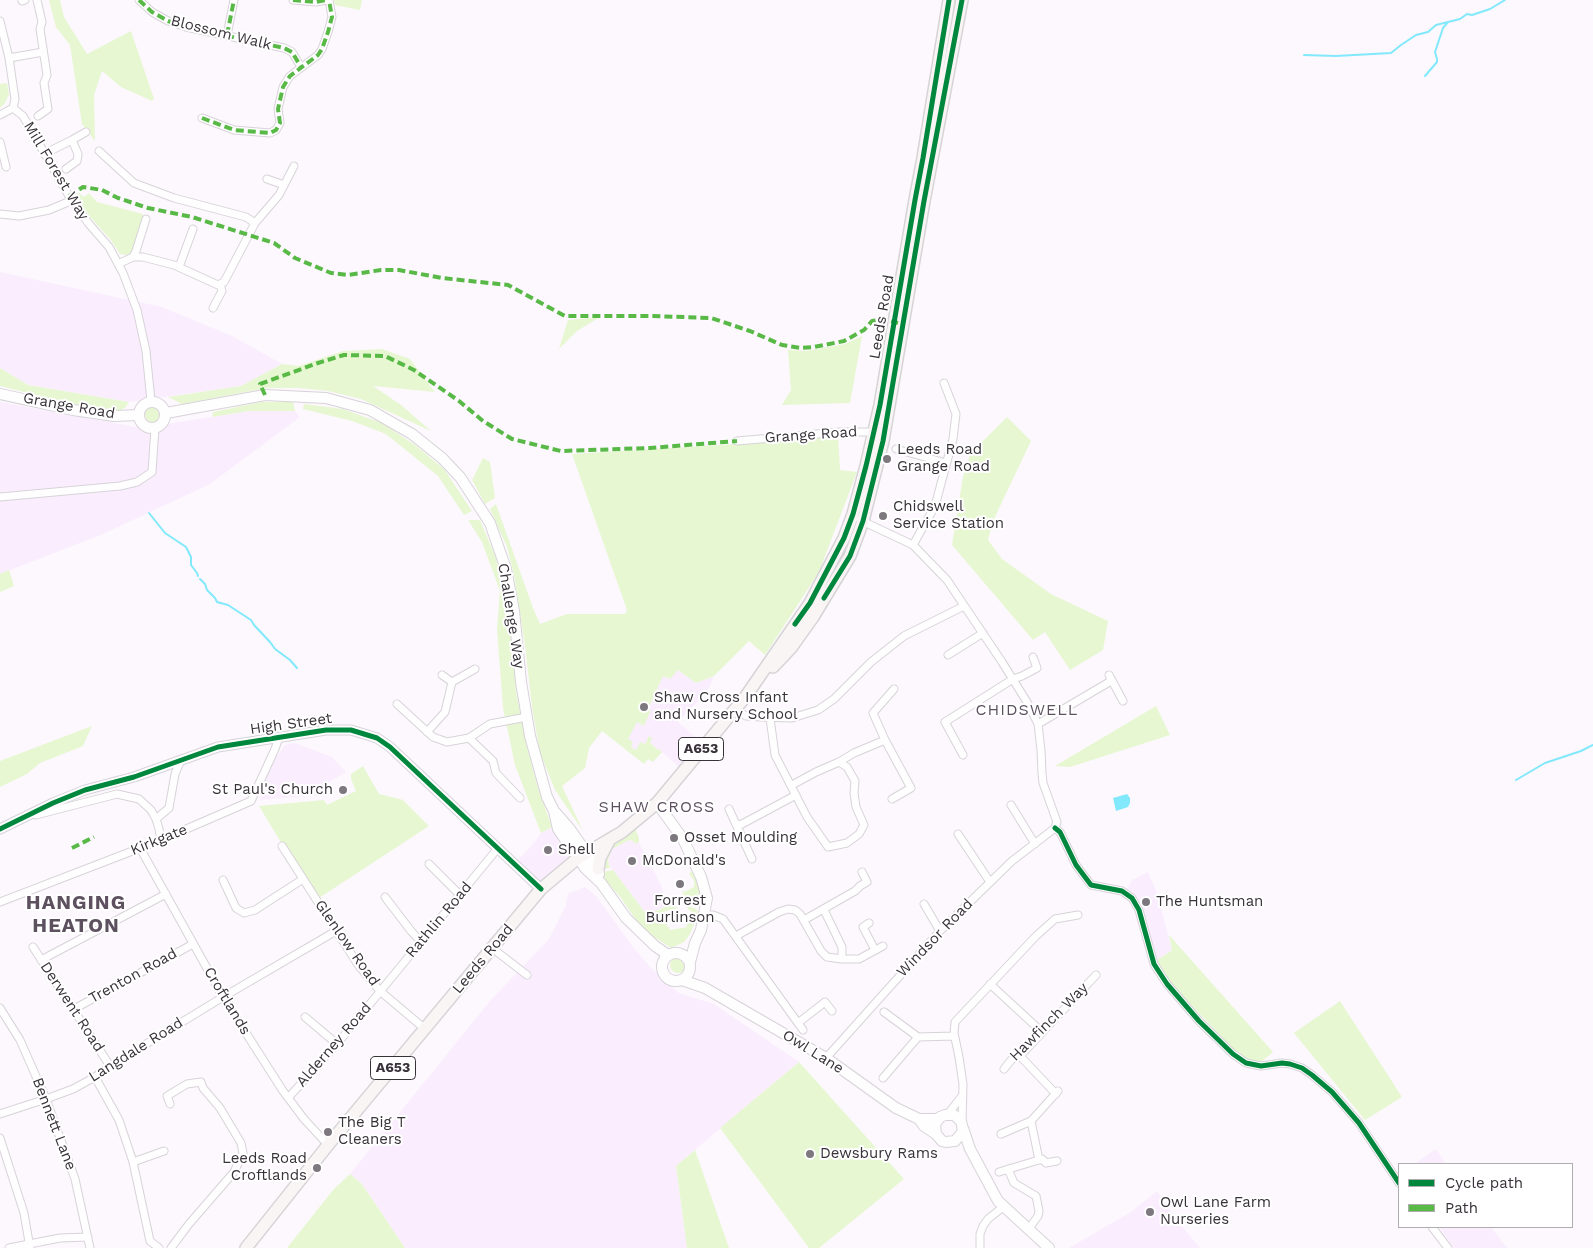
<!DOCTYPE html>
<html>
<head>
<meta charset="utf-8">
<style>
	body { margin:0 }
	#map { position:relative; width:1593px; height:1248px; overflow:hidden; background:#fcf8fd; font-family:"Work Sans",sans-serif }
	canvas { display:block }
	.legend { position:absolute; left:1398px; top:1163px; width:175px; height:65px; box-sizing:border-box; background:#fff; border:1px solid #afadb0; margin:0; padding:6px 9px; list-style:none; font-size:15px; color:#383239 }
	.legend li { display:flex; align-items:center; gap:10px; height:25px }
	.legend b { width:25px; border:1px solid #afadb0 }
</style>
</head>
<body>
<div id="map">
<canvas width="1593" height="1248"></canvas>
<ul class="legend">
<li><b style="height:6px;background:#00873e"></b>Cycle path</li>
<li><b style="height:6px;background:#58b947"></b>Path</li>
</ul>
</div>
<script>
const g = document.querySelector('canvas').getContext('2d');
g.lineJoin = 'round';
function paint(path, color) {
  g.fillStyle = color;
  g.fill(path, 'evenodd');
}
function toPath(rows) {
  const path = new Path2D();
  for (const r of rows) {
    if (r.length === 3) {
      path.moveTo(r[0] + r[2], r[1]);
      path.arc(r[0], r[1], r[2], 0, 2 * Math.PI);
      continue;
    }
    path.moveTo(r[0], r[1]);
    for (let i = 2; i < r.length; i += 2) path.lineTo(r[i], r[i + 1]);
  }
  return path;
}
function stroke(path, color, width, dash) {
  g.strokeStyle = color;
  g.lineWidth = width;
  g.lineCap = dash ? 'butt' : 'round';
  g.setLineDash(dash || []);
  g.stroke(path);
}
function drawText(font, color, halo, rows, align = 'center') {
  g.font = font + ' "Work Sans",sans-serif';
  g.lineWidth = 4;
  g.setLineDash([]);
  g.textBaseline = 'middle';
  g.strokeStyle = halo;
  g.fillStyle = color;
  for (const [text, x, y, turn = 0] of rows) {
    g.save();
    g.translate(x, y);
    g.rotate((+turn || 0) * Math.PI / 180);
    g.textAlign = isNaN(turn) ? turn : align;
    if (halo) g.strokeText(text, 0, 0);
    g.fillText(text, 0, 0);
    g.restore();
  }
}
paint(toPath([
	[0,272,162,307,232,336,282,364,241,386,129,402,28,385,0,368],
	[0,402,141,428,249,411,295,411,300,417,210,484,103,534,0,574],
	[643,645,696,683,714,676,708,690,678,722,701,742,679,767,662,752,653,762,648,759,644,764,602,730],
	[295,743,332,757,346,772,326,784,320,795,260,800,262,789,269,767,285,745],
	[552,827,573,856,540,883,517,861,534,843,541,833],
	[629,840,633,841,635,844,639,842,662,887,667,906,647,915,611,868,609,864,608,860,612,849],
	[1148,872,1157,893,1172,950,1157,960,1142,909,1135,897,1127,889,1132,880],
	[585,887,596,896,633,947,650,967,679,993,714,1004,799,1062,676,1166,687,1248,405,1248,362,1184,350,1174,490,1001,549,939,566,905,568,894],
	[1436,1149,1446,1164,1414,1164],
	[1157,1191,1175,1218,1200,1248,1069,1248,1131,1212],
	[1439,1227,1491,1227,1507,1248,1454,1248]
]), '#faeefe');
paint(toPath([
	[49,0,60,0,64,17,87,54,131,31,154,99,152,101,121,87,102,71,94,95,95,141,82,124,70,45,56,27],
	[334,0,362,0,360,10,335,5],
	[7,83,9,94,5,103,0,108,0,84],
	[79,193,84,197,89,193,97,202,143,214,134,252,126,255,120,254,110,239,91,218,74,195],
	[600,317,577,331,559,349,568,320],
	[862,336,850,403,782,405,791,390,788,350,806,351,845,344],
	[382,349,410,359,435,392,373,386,401,405,431,431,361,399,328,391,298,388,267,388,182,404,168,397,241,386,282,364,299,366,343,351],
	[0,368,28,385,129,402,125,408,115,412,60,401,0,386],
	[261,402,293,402,295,411,249,411,212,417,213,412],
	[304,404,343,409,382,423,415,445,444,469,472,511,464,515,438,476,386,434,352,421,303,409],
	[153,414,8],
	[1007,417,1031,441,993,521,988,540,1002,559,1051,594,1108,621,1103,650,1070,670,1045,632,1033,640,952,545,963,477,972,448,984,440],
	[838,434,840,470,857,472,819,572,765,655,749,641,714,676,696,683,678,670,670,679,663,676,649,707,650,712,644,726,637,722,628,739,633,742,631,747,636,750,640,742,645,744,649,736,652,738,650,743,658,750,659,749,662,752,653,762,648,759,644,764,602,731,589,748,585,768,562,786,583,831,555,790,540,753,532,707,525,646,514,575,507,547,490,509,496,504,533,608,540,624,567,614,625,614,627,610,572,454,736,444],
	[483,458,490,462,495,498,485,504,472,480],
	[468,520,480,520,496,558,511,621,516,692,527,747,538,788,552,827,541,833,515,765,503,708,497,629,500,591,482,542],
	[9,570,14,586,0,592,0,574],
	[1156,706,1170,735,1070,767,1055,766],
	[92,726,83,746,40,763,27,774,0,787,0,761],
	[363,766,379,794,403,800,429,826,316,900,259,806,324,800,327,805,356,791,351,779,351,774],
	[635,828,639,838,639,842,635,844,633,841,629,840,612,849,608,860,610,868,602,869,602,858,613,844],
	[613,870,647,915,667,906,677,907,678,908,665,911,667,927,669,927,670,930,687,927,686,920,690,922,693,913,688,909,687,907,688,906,696,909,698,912,697,917,690,934,684,942,671,948,651,935,636,920,621,898,605,880,603,872],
	[694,871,700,893,696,897,684,896,682,889,684,892,694,887,694,881,689,873],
	[1169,935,1273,1052,1261,1062,1242,1058,1170,983,1157,960,1172,950],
	[678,965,8],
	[1340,1001,1402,1097,1365,1120,1294,1033],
	[799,1062,904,1179,819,1248,809,1248,720,1128],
	[695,1150,729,1248,687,1248,676,1166],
	[350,1174,362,1184,405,1248,287,1248,333,1190]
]), '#e7f7d2');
paint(toPath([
	[1127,794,1130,798,1130,803,1128,807,1116,811,1113,798]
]), '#82e9fc');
stroke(toPath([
	[1304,55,1336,56,1391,53,1401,45,1416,35,1428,32,1436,25,1460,19,1467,14,1472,15,1490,9,1505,0],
	[1425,76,1437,62,1437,59,1435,52,1443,28,1448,22],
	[149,513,165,533,186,547,191,557,191,565,197,573,198,576],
	[200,579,205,584,207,590,215,598,217,602,228,605,251,620,254,625,270,642,275,649,290,660,297,668],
	[1516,780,1545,763,1581,751,1593,745]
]), '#82e9fc', 2);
const minor = toPath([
	[37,0,42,22,40,29,47,75,44,83,48,109,38,116],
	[139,0,152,12,168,21,186,27,284,48,292,52,301,67],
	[293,0,316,2,326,0],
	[22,1,25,0],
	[0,21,9,58,15,99,13,108],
	[227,35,234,0],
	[9,58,43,52],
	[13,108,23,116,69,196,89,224,109,247,123,273,137,310,146,351,151,401],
	[0,115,13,108],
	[202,118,234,130,270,133,276,130,280,123,278,109,283,87,290,76,318,55,322,49,328,32,332,17,329,0],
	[0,142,6,167],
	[99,151,134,183,174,198,246,217,255,223],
	[44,154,72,140],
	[66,169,77,161,78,154,72,140,86,132],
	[267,179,284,185],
	[0,214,19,216,49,210,68,202],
	[133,257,136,251,146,219],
	[118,264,133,257,143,257,174,265,218,285,224,282,255,223,279,195,294,166],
	[179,267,193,229],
	[213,308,222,291,220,284],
	[737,441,840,432,877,432],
	[896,449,946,463],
	[0,497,120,486,137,482,152,472,155,428],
	[860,520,913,545,947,580,1002,662,1027,702,1038,724,1041,750,1042,773,1043,783,1057,822,1055,828],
	[913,545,935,506,953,439,956,414,944,383],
	[948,655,983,633],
	[442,675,452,682],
	[1109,675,1123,701],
	[397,704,433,737,447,742,469,738,490,724,527,717],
	[735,709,746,716,761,717,792,718,818,710,834,699,871,662,904,636,964,606],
	[770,718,775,755,807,817,828,847,847,843,859,834,864,825,856,807,854,793,855,781,847,767,839,762],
	[1038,724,1111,681],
	[427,732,445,712,452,682,475,669],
	[469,738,493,761,496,773,520,798],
	[963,755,945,722,1013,679,1022,676,1037,668,1033,657],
	[792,785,816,772,839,762,854,753,885,740],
	[892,799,911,788,885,740,873,713,894,689],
	[1011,805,1035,844],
	[729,809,752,859],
	[36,815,117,794,139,799,151,810,156,819,159,829,161,840],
	[156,819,169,808,175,774,181,760],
	[737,825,742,824,796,795],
	[1055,828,1060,832,1076,865,1091,885,1122,891,1132,898,1139,910,1154,964,1167,984,1199,1021,1233,1054,1246,1063,1261,1066,1282,1063,1290,1064,1302,1068,1312,1075,1332,1092,1359,1123,1399,1183],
	[958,834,990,882],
	[282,846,359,966,380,991,425,1029],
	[140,848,223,997,283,1091,304,1119,328,1145],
	[429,864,460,895],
	[223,880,236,908,244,913,255,910,303,879],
	[385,897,411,931,421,942],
	[0,902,161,840,251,801,275,749,279,737],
	[924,904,940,931],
	[824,910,842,947,842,959],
	[705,915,713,915,723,919,803,1030],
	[804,920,855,891,860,886,867,882,862,872],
	[869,923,863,927,875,950],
	[736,936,779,912,788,909,795,910,800,914,821,951,827,957,842,959,859,959,883,946],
	[33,947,110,1066],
	[492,948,527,975],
	[41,960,166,894],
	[990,984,1042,1032],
	[0,1008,20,1040,46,1099,75,1179,90,1248],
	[74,1009,193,944],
	[884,1012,918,1037,954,1036],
	[305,1017,337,1044],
	[798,1023,825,1002,832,1011],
	[1020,1056,1056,1094],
	[826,1058,940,931,1012,861,1055,828],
	[1004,1069,1012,1059,1020,1056,1096,975],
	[95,1077,119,1120,133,1162,150,1241,159,1248],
	[883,1078,918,1037],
	[288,1098,337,1044,498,848],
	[170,1104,167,1096,187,1084,201,1082,203,1088,220,1108,241,1143,243,1153,234,1172,189,1224,171,1248],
	[0,1114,46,1099,73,1089,95,1077,110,1066,223,997,336,931],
	[948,1114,962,1096],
	[962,1123,963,1084,959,1057,954,1033,955,1022,1036,936,1055,919,1078,915],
	[1001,1134,1031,1121],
	[0,1138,24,1213,30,1248],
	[1039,1160,1031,1121,1058,1091],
	[133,1162,164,1151],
	[1008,1169,1014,1183,1036,1196,1039,1211,1038,1216,1028,1230],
	[999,1172,1042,1159,1046,1163,1057,1161],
	[1432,1227,1448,1248],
	[9,1248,60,1238,88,1237],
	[980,1248,980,1234,983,1226,988,1219,1003,1207]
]);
const tertiary = toPath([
	[0,829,53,803,85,790,134,777,218,747,326,730,351,730,377,738,390,747,541,889]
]);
const secondary = toPath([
	[0,394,73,410,114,416,139,415],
	[152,415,13],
	[166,413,265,395,326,398,370,410,412,434,442,458,460,477,490,523,506,569,514,611,521,682,530,736,547,797,554,811,558,829,585,868,601,883,626,918,655,946,668,955],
	[657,803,683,839,701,877,707,898,701,930,695,943,690,962],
	[556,813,569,828,598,869,599,874],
	[676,967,14],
	[682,980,705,988,826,1058,896,1108,919,1119,938,1119],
	[919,1119,924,1126,936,1134,942,1141,946,1142,955,1141,961,1134,963,1130,961,1121,954,1115,945,1115,940,1117,935,1124,936,1134],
	[963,1128,970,1149,998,1201,1049,1248]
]);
const primary = toPath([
	[773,667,791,648,813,617,850,556,863,521,883,441,924,201,962,0],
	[598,869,600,858,610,839],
	[246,1248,328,1145,541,889,578,858,622,832,657,803,746,696,810,603,844,538,853,514,866,466,880,405,915,200,923,158,949,0]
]);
stroke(minor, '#d7d3d8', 9);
stroke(tertiary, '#d7d3d8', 11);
stroke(secondary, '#d7d3d8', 12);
stroke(primary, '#d6d4d7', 14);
stroke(minor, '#fffeff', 7);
stroke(tertiary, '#fffeff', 9);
stroke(secondary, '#fffeff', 10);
stroke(primary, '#f9f5f4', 11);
stroke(toPath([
	[139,0,152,12,168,21,186,27,284,48,292,52,301,67],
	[293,0,316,2,326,0],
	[227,35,234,0],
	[202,118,234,130,270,133,276,130,280,123,278,109,283,87,290,76,318,55,322,49,328,32,332,17,329,0],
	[69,196,83,187,102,190,118,198,148,208,192,217,274,243,295,258,331,273,348,275,381,270,399,270,442,278,508,285,565,316,653,316,711,318,750,331,782,345,801,348,814,347,844,341,864,330,872,321,883,319,898,323],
	[265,395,260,384,318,363,344,355,385,356,414,370,459,401,483,421,512,439,561,451,650,448,737,441],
	[72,848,94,837]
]), '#58b947', 4, [8, 4]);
stroke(toPath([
	[824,598,850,556,863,521,883,441,924,201,962,0],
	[795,624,810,603,844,538,853,514,866,466,880,405,915,200,923,158,949,0],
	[1055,828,1060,832,1076,865,1091,885,1122,891,1132,898,1139,910,1154,964,1167,984,1199,1021,1233,1054,1246,1063,1261,1066,1282,1063,1290,1064,1302,1068,1312,1075,1332,1092,1359,1123,1399,1183],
	[0,829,53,803,85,790,134,777,218,747,326,730,351,730,377,738,390,747,541,889]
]), '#00873e', 5);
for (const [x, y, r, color] of [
	[887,459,5,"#7d777e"],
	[883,516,5,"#7d777e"],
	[644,707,5,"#7d777e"],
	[343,790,5,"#7d777e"],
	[674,838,5,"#7d777e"],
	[548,850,5,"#7d777e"],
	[632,861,5,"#7d777e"],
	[680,884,5,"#7d777e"],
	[1146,902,5,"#7d777e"],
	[328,1132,5,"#7d777e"],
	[810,1154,5,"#7d777e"],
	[317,1168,5,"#7d777e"],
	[1150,1212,5,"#7d777e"]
]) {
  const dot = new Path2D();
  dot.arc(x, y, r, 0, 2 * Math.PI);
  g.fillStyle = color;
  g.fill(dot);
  stroke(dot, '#fff', 2);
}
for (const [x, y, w] of [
	[701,749,45],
	[393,1068,45]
]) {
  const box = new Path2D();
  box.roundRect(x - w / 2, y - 11.5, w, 23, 4);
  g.fillStyle = '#fff';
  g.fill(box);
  stroke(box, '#383239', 1);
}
drawText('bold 14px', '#383239', null, [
	["A653",701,749],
	["A653",393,1068]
]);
drawText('15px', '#383239', '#fff', [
	["Blossom Walk",221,33,14],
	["Mill Forest Way",56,171,59],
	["Leeds Road",882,317,-80],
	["Grange Road",69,406,10],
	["Grange Road",811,435,-4],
	["Challenge Way",511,616,81],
	["High Street",291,724,-8],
	["Kirkgate",159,840,-22],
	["Rathlin Road",439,920,-50],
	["Windsor Road",935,938,-46],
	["Glenlow Road",347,943,55],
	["Leeds Road",483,959,-50],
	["Trenton Road",133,976,-29],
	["Croftlands",227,1001,59],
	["Derwent Road",72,1007,57],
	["Hawfinch Way",1049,1022,-45],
	["Alderney Road",334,1045,-49],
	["Langdale Road",136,1050,-32],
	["Owl Lane",813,1052,32],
	["Bennett Lane",54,1124,69]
]);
drawText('15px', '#383239', '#fff', [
	["Leeds Road",897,450],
	["Grange Road",897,467],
	["Chidswell",893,507],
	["Service Station",893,524],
	["Shaw Cross Infant",654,698],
	["and Nursery School",654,715],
	["St Paul's Church",333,790,"right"],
	["Osset Moulding",684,838],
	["Shell",558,850],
	["McDonald's",642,861],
	["Forrest",680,901,"center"],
	["Burlinson",680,918,"center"],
	["The Huntsman",1156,902],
	["The Big T",338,1123],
	["Cleaners",338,1140],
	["Dewsbury Rams",820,1154],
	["Leeds Road",307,1159,"right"],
	["Croftlands",307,1176,"right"],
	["Owl Lane Farm",1160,1203],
	["Nurseries",1160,1220]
], 'left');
g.letterSpacing = '1px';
drawText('16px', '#5d5160', '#fff', [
	["CHIDSWELL",1027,710],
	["SHAW CROSS",657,807]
]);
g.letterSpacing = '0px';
g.letterSpacing = '1px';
drawText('bold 20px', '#5d5160', '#fff', [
	["HANGING",76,903],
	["HEATON",76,926]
]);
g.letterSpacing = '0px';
</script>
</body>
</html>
